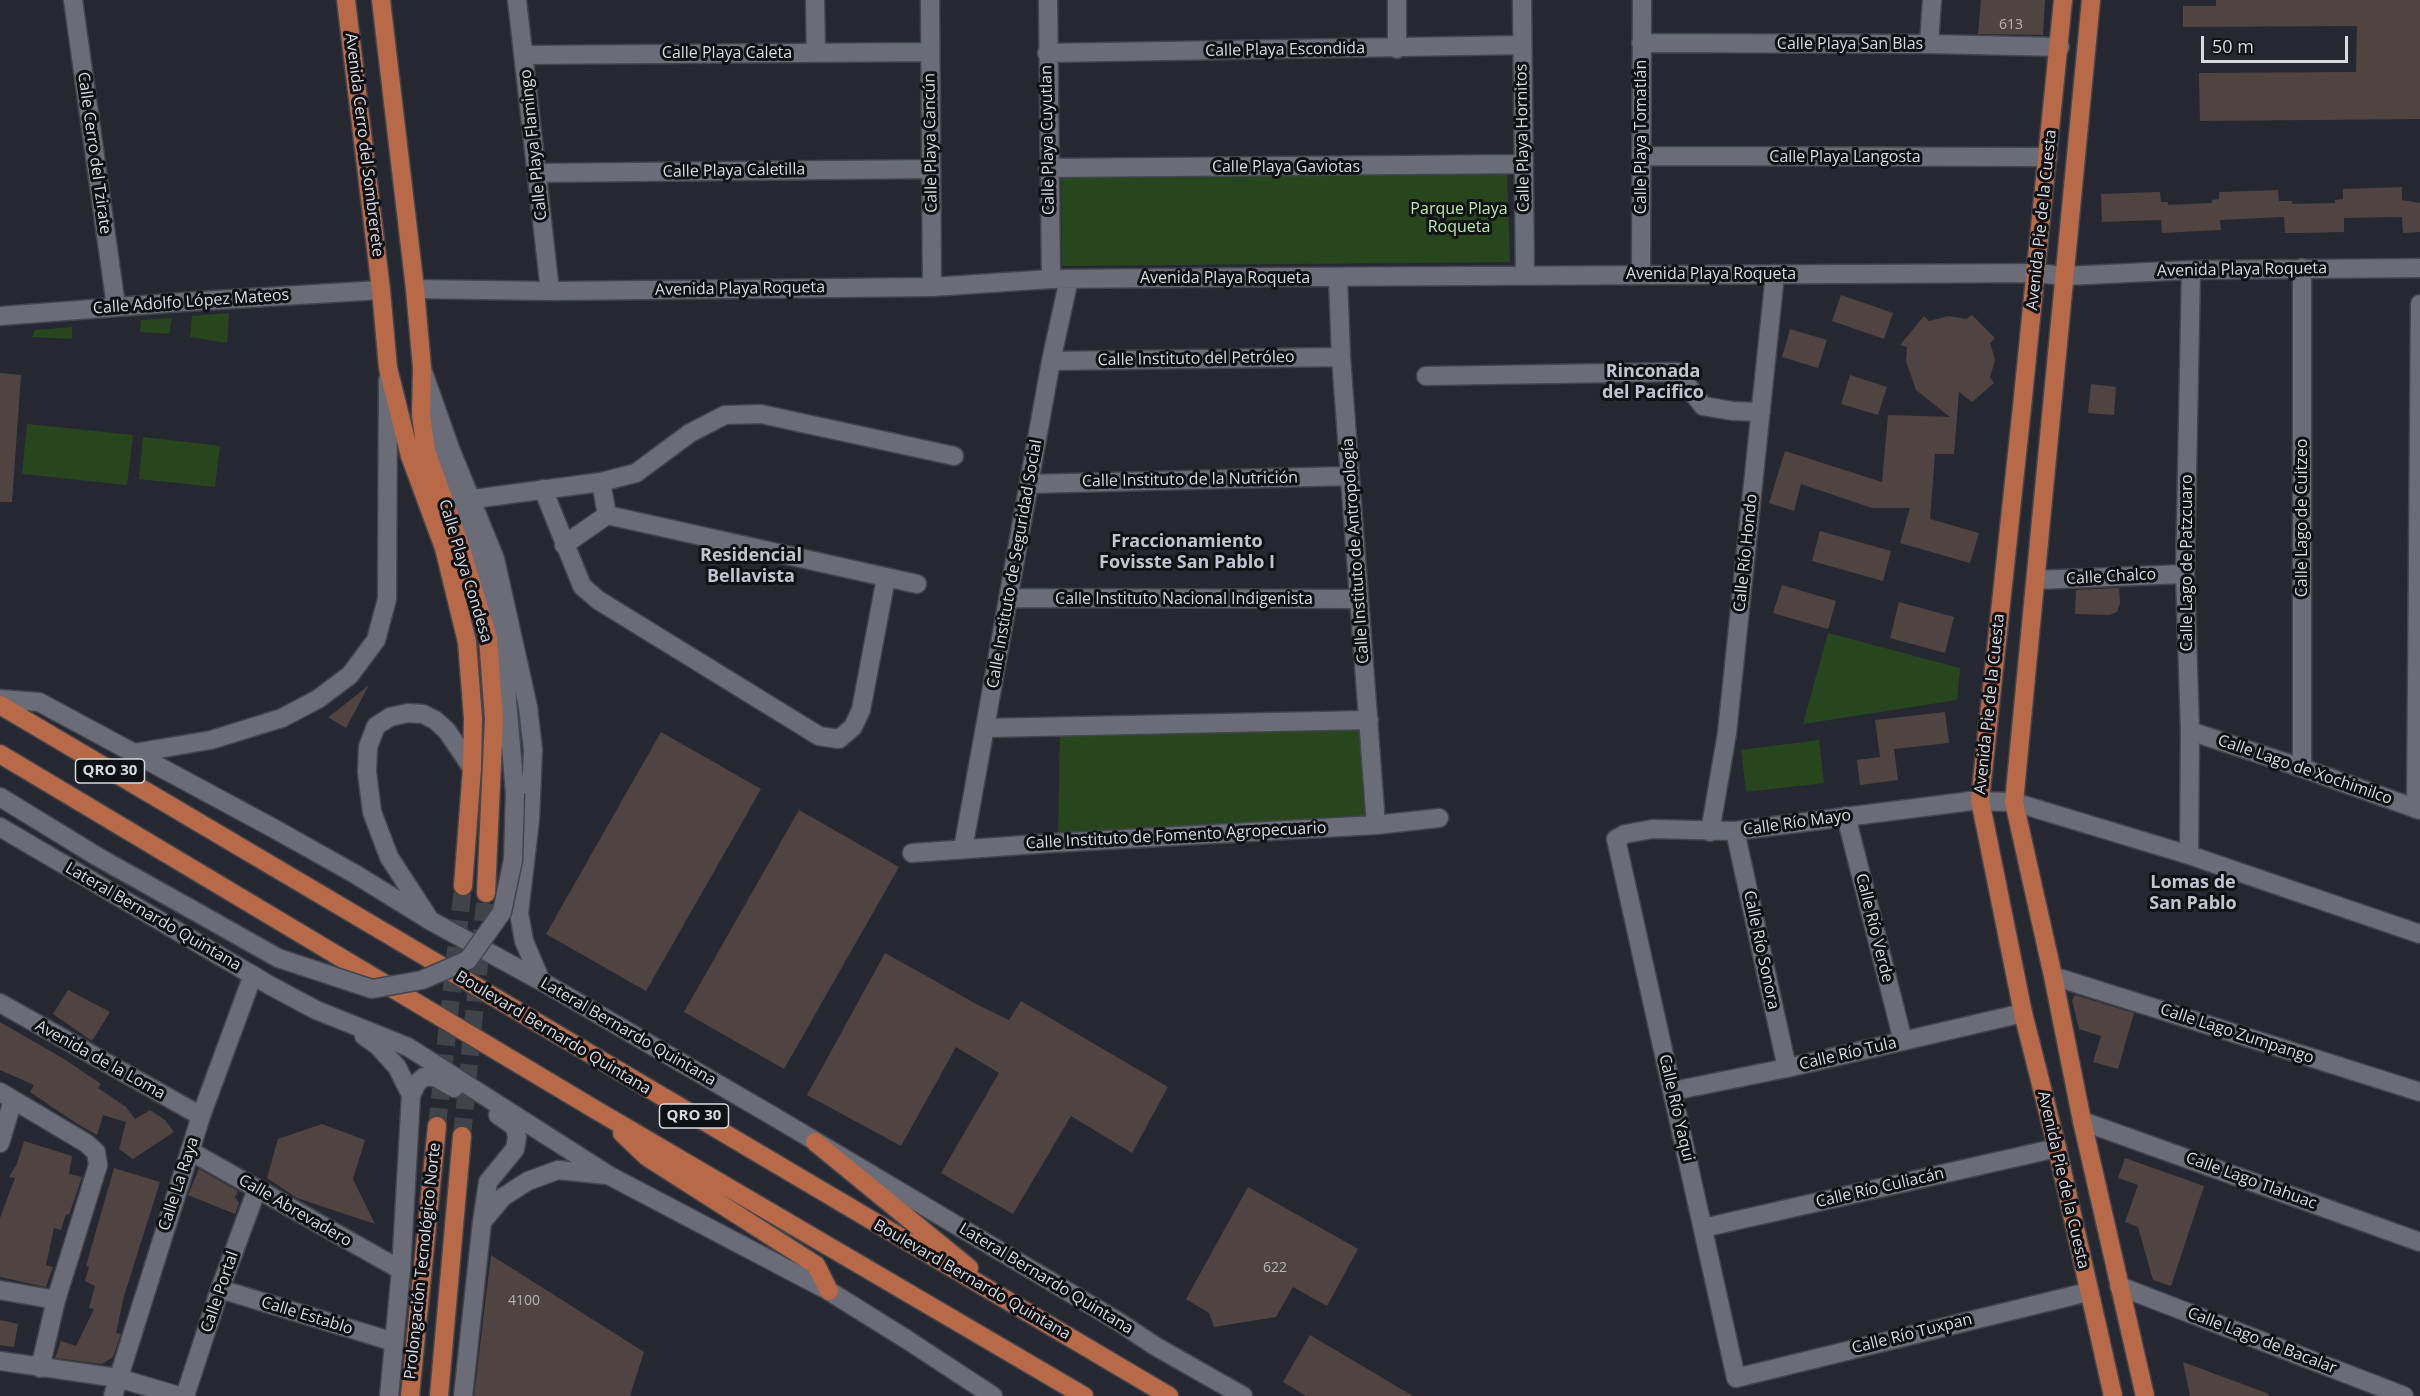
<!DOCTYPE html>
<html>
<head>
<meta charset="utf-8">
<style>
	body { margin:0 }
	#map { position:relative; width:2420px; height:1396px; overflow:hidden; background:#262831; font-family:"Open Sans",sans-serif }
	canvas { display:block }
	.scale { position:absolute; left:2201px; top:36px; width:147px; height:27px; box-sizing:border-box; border:3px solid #d8dae0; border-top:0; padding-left:8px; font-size:18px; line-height:21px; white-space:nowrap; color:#d8dae0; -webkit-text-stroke:4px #101115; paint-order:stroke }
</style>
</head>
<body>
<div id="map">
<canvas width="2420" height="1396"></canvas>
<div class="scale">50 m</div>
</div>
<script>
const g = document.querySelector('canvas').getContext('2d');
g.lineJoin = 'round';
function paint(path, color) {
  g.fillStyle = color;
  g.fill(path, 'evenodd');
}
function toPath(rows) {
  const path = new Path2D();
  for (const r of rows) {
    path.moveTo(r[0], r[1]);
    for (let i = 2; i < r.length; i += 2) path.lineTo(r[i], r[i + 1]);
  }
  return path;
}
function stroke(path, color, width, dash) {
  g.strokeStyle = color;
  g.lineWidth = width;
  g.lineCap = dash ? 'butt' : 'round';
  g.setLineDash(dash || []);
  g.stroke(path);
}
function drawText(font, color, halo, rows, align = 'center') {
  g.font = font + ' "Open Sans",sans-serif';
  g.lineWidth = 6;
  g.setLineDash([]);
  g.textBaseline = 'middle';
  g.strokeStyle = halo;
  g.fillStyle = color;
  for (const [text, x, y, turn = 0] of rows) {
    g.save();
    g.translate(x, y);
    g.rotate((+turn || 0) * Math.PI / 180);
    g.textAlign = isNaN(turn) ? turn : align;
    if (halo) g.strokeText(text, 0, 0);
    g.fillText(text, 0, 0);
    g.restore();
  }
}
paint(toPath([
	[1507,173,1510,262,1062,266,1061,178],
	[229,313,227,343,190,337,192,316],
	[172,318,169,334,140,332,141,320],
	[72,327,72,339,32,337,35,330],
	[27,424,133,435,127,485,22,474],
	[143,437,220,446,215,487,139,479],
	[1828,633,1960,668,1957,700,1803,724],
	[1359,723,1368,821,1058,836,1060,732],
	[1819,740,1824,783,1746,792,1741,750]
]), '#28461e');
paint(toPath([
	[1981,0,2045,0,2043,35,1978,34],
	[2216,0,2420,0,2420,119,2200,121,2199,73,2356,72,2357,26,2183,27,2183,6,2216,6],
	[2402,187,2402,200,2420,203,2420,232,2403,233,2402,217,2344,218,2344,232,2304,233,2285,233,2284,217,2220,220,2221,230,2162,233,2161,220,2102,222,2101,194,2160,192,2161,202,2168,202,2168,205,2212,203,2212,200,2219,199,2219,192,2278,190,2279,201,2292,201,2292,204,2335,203,2335,200,2343,199,2343,189],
	[1841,295,1893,313,1884,339,1832,321],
	[1972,315,1995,338,1990,343,1995,360,1990,377,1994,383,1972,402,1959,392,1954,454,1935,454,1930,519,1979,533,1970,563,1900,543,1910,508,1872,508,1801,484,1794,511,1769,503,1785,451,1882,482,1888,415,1950,417,1916,390,1906,361,1907,347,1900,345,1924,316,1929,321,1949,316,1966,319],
	[1790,329,1827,340,1818,368,1782,357],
	[0,373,21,375,12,502,0,502],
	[1850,375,1887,387,1878,415,1841,404],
	[2091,384,2116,387,2114,415,2088,413],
	[1820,531,1891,551,1883,581,1812,561],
	[1782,585,1836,601,1828,629,1773,613],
	[2119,588,2120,603,2117,612,2109,615,2075,614,2076,590],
	[1899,602,1954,617,1945,653,1890,638],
	[369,685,346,728,328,717,339,709],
	[1945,712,1949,743,1894,749,1898,780,1860,785,1857,760,1880,757,1875,720],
	[661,732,761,789,646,991,546,934],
	[799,810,899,867,784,1069,684,1012],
	[885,953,978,1005,1009,1020,1021,1001,1168,1087,1132,1153,1071,1116,1013,1214,941,1173,999,1073,956,1047,901,1146,807,1095],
	[68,990,110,1012,92,1041,53,1014],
	[2075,995,2134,1013,2118,1069,2093,1062,2101,1036,2079,1029,2072,1000],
	[0,1022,64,1059,101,1084,98,1088,126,1107,135,1119,150,1110,165,1120,174,1132,133,1159,119,1149,126,1122,103,1115,97,1135,76,1123,30,1092,34,1085,0,1070],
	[322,1124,365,1140,353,1179,375,1224,297,1198,267,1178,278,1139],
	[24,1141,72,1156,69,1174,82,1177,69,1215,66,1214,61,1230,54,1228,46,1265,53,1267,46,1287,0,1277,0,1218,15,1178,9,1177,17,1164],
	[2125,1158,2204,1186,2171,1286,2153,1280,2138,1227,2125,1222,2138,1185,2118,1178],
	[114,1168,160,1182,124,1296,116,1333,121,1334,113,1357,102,1364,55,1358,61,1341,76,1346,94,1309,89,1308,95,1286,85,1281,89,1267,86,1266],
	[199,1169,238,1191,235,1197,239,1203,235,1214,188,1195],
	[1248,1187,1358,1249,1327,1306,1293,1287,1276,1317,1214,1327,1209,1313,1186,1299],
	[491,1255,644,1352,630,1396,474,1396],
	[0,1320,18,1324,14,1347,0,1345],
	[1310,1335,1413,1396,1306,1396,1283,1382],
	[2183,1362,2269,1394,2268,1396,2190,1396]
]), '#4f4441');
stroke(toPath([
	[437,1126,463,886],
	[462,1136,486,893]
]), '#41434b', 18, [18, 9]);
const minor = toPath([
	[73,0,116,306],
	[517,0,550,291],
	[815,0,816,53],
	[930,0,932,287],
	[1048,0,1051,279],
	[1397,0,1397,49],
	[1522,0,1525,275],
	[1641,43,1929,44,2060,47],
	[1929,44,1932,0],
	[1047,53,1522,45],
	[523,55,930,52],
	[1641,156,2048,157],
	[1048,168,1524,164],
	[537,173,931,169],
	[1641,274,1642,0],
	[1338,277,1341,357,1376,825],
	[415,289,550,291,932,287,1051,279,1285,277,2036,273,2065,276,2191,270,2420,268],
	[0,316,183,302,381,290],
	[1051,361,1341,357],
	[422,369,451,451,495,559,528,707,533,750,530,819,519,913,524,941,541,981],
	[1426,376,1677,372,1703,406,1733,411,1761,412],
	[434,429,441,463,480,560,502,642,515,793],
	[601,482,607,515,917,584],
	[1029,484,1350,476],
	[543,489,582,586,598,600,819,736,839,739,853,727,861,710,886,578],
	[473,499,601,482,636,473,690,433,725,415,761,414,954,456],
	[564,545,607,515],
	[2036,580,2185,574],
	[1008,598,1359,599],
	[0,699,39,702,273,828,355,874,431,921,541,981,778,1119,1119,1322,1155,1346,1243,1396],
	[985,728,1369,720],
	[2190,731,2302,768,2420,810],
	[134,753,211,740,282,718,318,699,350,675,376,640,387,599,388,380],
	[2302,768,2302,268],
	[0,797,98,857,191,909],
	[2416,809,2420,304],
	[1846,816,1903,1041],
	[0,827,271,986,316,1010,408,1047,610,1176,829,1291,906,1339,993,1396],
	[1735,831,1787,1068],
	[1710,832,1727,733,1775,274],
	[963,849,1051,361,1069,279],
	[912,853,1052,843,1376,825,1439,818],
	[2189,855,2190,731,2185,574,2191,270],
	[428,917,389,857,372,812,367,772,368,747,376,726,390,717,408,713,423,714,435,720,447,731,472,768],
	[2053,976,2420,1092],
	[0,1003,201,1116],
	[364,1036,378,1046,397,1067,411,1095,401,1270,389,1396],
	[1673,1091,1787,1068,2023,1013],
	[0,1092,86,1143,96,1152,98,1165,56,1300,40,1368],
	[411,1095,417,1083,424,1077,435,1077,454,1088],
	[2082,1121,2420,1242],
	[0,1143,13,1100],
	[190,1151,401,1270],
	[482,1222,503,1197,528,1181,558,1170,606,1175],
	[1703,1228,2057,1148],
	[2119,1286,2404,1396],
	[220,1289,394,1342],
	[0,1290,56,1300],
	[2088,1292,1736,1378,1616,839,1625,834,1653,829,1735,831,1971,801,2014,802,2189,855,2420,934],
	[0,1361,118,1378,179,1396],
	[113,1396,201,1116,253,975],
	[185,1396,220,1289,257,1189],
	[463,1396,482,1222,488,1182,515,1149,517,1137,515,1127,498,1115]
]);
const major = toPath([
	[346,0,381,290,388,368,410,456,444,548,467,642,473,718,472,768,463,886],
	[381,0,415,289,422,368,421,415,426,451,460,545,488,638,494,719,486,893],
	[2063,0,2022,407,1980,800,2023,1013,2057,1148,2113,1396],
	[2091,0,2014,802,2053,976,2082,1121,2145,1396],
	[0,705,1169,1396],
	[0,754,596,1110,1084,1396],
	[622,1133,647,1157,816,1265,829,1291],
	[815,1142,969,1268],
	[410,1396,437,1126],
	[439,1396,462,1136]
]);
stroke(minor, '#43454d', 21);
stroke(major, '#43454d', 21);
stroke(minor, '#6a6d77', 18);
stroke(major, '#b76948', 18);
const minorBridge = toPath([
	[191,909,278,958,372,989,422,980,468,960,502,912,513,860,515,793]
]);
stroke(minorBridge, '#43454d', 21, []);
stroke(minorBridge, '#6a6d77', 18);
drawText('14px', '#b6b4b8', null, [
	["613",2011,25],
	["622",1275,1268],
	["4100",524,1301]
]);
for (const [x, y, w] of [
	[110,771,69],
	[694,1116,69]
]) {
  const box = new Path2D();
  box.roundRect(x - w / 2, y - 12, w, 24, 4.5);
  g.fillStyle = '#101115';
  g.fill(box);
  stroke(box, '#d8dae0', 1.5);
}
drawText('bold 15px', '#d8dae0', null, [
	["QRO 30",110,771],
	["QRO 30",694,1116]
]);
drawText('16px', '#d8dae0', '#101115', [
	["Calle Playa San Blas",1850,44],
	["Calle Playa Escondida",1285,50,-1],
	["Calle Playa Caleta",727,53],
	["Calle Playa Tomatlán",1641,137,-90],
	["Calle Playa Hornitos",1523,138,-91],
	["Calle Playa Cuyutlan",1048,140,-91],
	["Calle Playa Cancún",931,143,-91],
	["Avenida Cerro del Sombrerete",364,145,83],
	["Calle Playa Flamingo",534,145,-96],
	["Calle Cerro del Tzirate",94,153,82],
	["Calle Playa Langosta",1845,157],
	["Calle Playa Gaviotas",1286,167],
	["Calle Playa Caletilla",734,171,-1],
	["Avenida Pie de la Cuesta",2042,220,-84],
	["Avenida Playa Roqueta",2242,270,-1],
	["Avenida Playa Roqueta",1711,274],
	["Avenida Playa Roqueta",1225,278],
	["Avenida Playa Roqueta",740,289,-1],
	["Calle Adolfo López Mateos",191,302,-4],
	["Calle Instituto del Petróleo",1196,359,-1],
	["Calle Instituto de la Nutrición",1190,480,-1],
	["Calle Lago de Cuitzeo",2302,518,-90],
	["Calle Instituto de Antropología",1356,551,-94],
	["Calle Río Hondo",1746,553,-84],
	["Calle Lago de Patzcuaro",2187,563,-90],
	["Calle Instituto de Seguridad Social",1015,564,-80],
	["Calle Playa Condesa",465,571,73],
	["Calle Chalco",2111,577,-3],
	["Calle Instituto Nacional Indigenista",1184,599],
	["Avenida Pie de la Cuesta",1990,704,-84],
	["Calle Lago de Xochimilco",2305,770,19],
	["Calle Río Mayo",1797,823,-8],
	["Calle Instituto de Fomento Agropecuario",1176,836,-3],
	["Lateral Bernardo Quintana",153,917,30],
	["Calle Río Verde",1874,928,76],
	["Calle Río Sonora",1761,950,78],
	["Lateral Bernardo Quintana",628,1032,30],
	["Boulevard Bernardo Quintana",553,1033,31],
	["Calle Lago Zumpango",2237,1034,18],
	["Calle Río Tula",1848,1054,-13],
	["Avenida de la Loma",100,1060,29],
	["Calle Río Yaqui",1676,1108,77],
	["Avenida Pie de la Cuesta",2063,1180,77],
	["Calle Lago Tlahuac",2251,1181,20],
	["Calle La Raya",179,1184,-72],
	["Calle Río Culiacán",1880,1188,-13],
	["Calle Abrevadero",295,1211,30],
	["Prolongación Tecnológico Norte",423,1261,-84],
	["Lateral Bernardo Quintana",1046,1279,31],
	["Boulevard Bernardo Quintana",972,1280,30],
	["Calle Portal",220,1292,-71],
	["Calle Establo",307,1316,17],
	["Calle Río Tuxpan",1912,1334,-14],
	["Calle Lago de Bacalar",2262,1341,21]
]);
drawText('16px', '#b7eba7', '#101115', [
	["Parque Playa",1459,209],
	["Roqueta",1459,227]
]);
drawText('bold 18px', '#c1c4d0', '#101115', [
	["Rinconada",1653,372],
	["del Pacifico",1653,393],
	["Fraccionamiento",1187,542],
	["Fovisste San Pablo I",1187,563],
	["Residencial",751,556],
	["Bellavista",751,577],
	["Lomas de",2193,883],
	["San Pablo",2193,904]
]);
</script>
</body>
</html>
